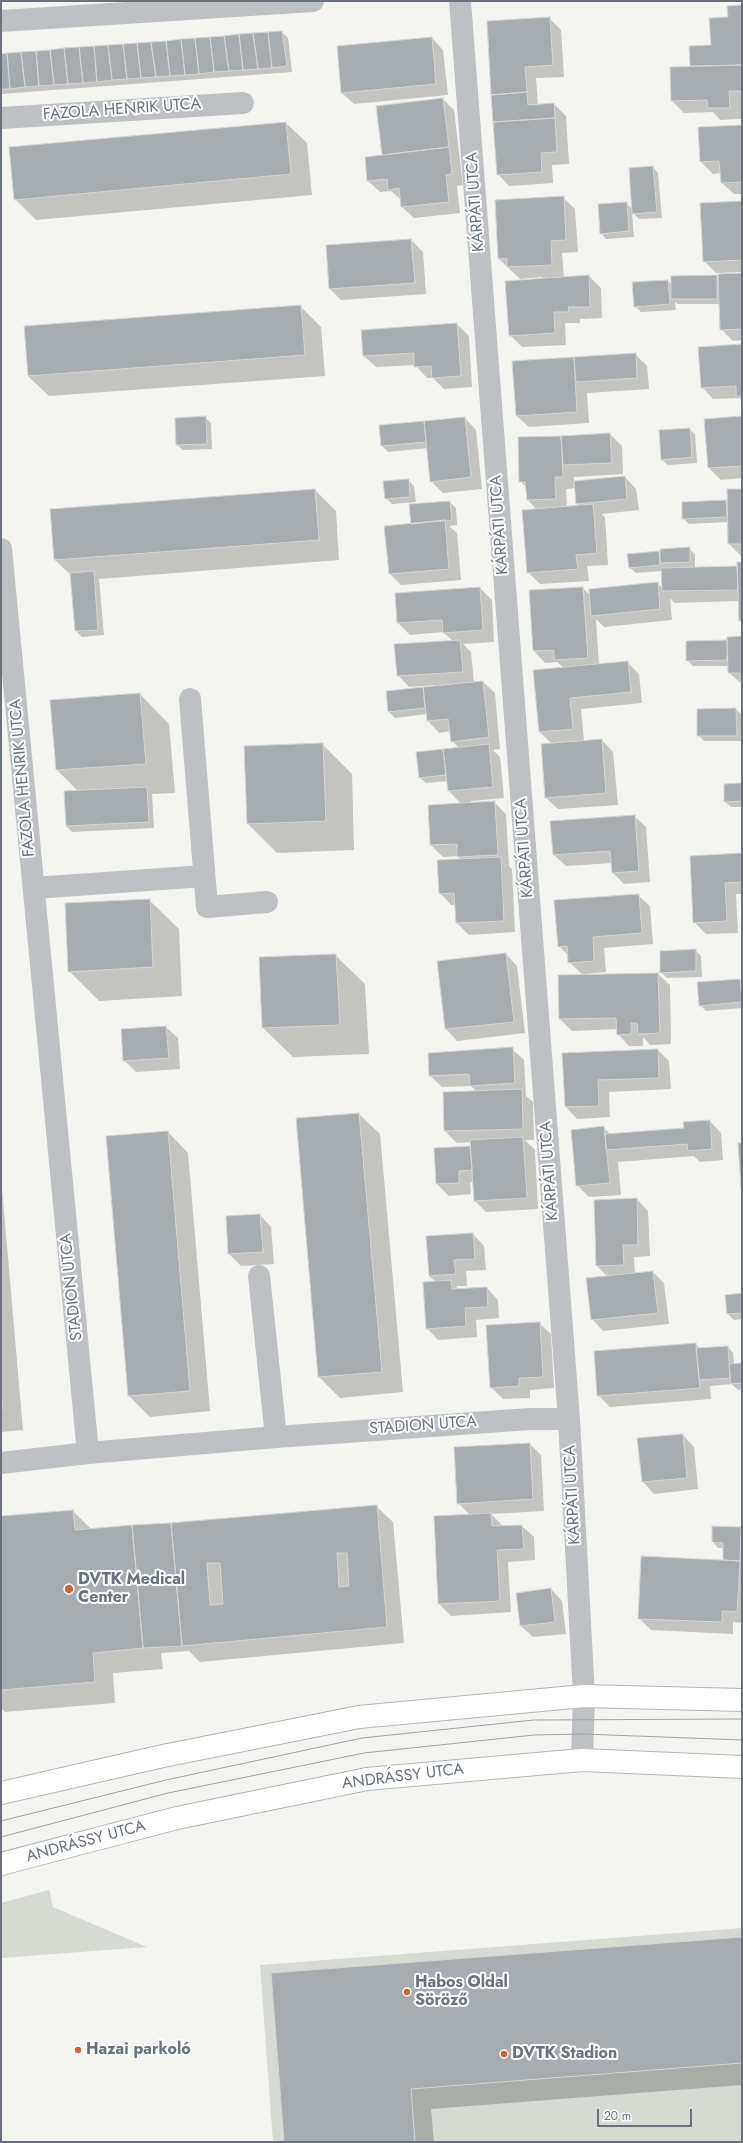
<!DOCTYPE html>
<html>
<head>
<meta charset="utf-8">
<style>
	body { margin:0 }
	#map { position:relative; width:743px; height:2143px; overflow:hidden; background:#f4f4f1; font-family:Jost,sans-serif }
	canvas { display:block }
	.frame { position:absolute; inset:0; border:2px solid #67727e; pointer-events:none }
	.scale { position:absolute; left:597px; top:2109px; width:95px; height:18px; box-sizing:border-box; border:2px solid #67727e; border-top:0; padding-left:5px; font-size:12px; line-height:14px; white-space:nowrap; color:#67727e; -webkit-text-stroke:3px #fff; paint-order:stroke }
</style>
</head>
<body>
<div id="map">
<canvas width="743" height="2143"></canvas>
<div class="frame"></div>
<div class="scale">20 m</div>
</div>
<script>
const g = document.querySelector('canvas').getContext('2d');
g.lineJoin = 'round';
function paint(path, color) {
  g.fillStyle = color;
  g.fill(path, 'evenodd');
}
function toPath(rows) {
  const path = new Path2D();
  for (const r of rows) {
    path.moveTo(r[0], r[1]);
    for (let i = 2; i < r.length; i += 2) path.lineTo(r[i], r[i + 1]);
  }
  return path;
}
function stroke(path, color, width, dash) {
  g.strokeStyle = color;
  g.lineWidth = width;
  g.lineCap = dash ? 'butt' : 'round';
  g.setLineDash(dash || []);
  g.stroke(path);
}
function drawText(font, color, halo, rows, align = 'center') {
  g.font = font + ' Jost,sans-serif';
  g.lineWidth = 4;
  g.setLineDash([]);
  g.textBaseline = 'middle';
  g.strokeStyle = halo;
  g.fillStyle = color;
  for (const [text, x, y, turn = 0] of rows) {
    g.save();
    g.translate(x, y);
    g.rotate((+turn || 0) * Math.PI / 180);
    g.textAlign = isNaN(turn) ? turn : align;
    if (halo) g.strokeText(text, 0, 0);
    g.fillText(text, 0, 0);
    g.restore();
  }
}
paint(toPath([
	[49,1890,53,1907,147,1947,1,1958,1,1903],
	[742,1928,742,2142,273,2142,260,1965]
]), '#d5dad3');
paint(toPath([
	[742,6,741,119,720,120,713,112,684,113,672,101,671,68,691,67,690,47,712,46,729,18],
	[549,18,561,30,564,77,536,78,538,105,554,104,566,116,569,164,552,165,553,183,509,186,498,174,488,22],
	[282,32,288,38,292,72,1,94,1,55],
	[432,38,443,50,448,95,354,104,342,93],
	[443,99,454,110,463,185,457,186,460,213,414,218,402,207,402,201,391,191,380,192,368,181,383,155],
	[286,123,307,143,312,195,36,220,15,199],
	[742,126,742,194,734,194,722,183,721,173,713,174,701,162,699,128],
	[653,167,658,173,662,218,639,219,632,212,634,237,606,239,601,233,626,203,633,210],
	[563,197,575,209,578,252,562,253,564,278,589,276,601,288,602,318,580,319,580,323,565,323,566,345,522,347,510,335,542,277,520,279,499,259],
	[742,202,742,272,716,273,704,261],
	[411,240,423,252,426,294,341,300,330,289,327,246],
	[742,274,742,340,733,341,721,329,720,304,678,304,675,302,676,310,641,312,635,306,668,281,672,285,716,276,720,280],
	[300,306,321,327,325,376,49,396,28,376],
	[457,324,469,336,472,387,444,389,433,378,427,378,415,365,376,367,364,356],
	[742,345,742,400,739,398,713,399,702,387],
	[635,354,647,366,649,389,587,393,589,423,529,427,517,416,513,362],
	[205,417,211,423,212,449,183,450,177,445],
	[465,418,476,430,482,489,443,493,431,481,428,448,388,452,382,446,380,426],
	[742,418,742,478,721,480,709,468,706,420],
	[689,429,695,434,697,463,668,465,662,460],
	[610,434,622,446,623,474,574,477,574,482,625,477,636,489,639,510,601,514,605,517,608,565,587,566,589,581,540,584,528,572,537,510,528,500,527,488,520,481,519,438],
	[576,488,577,504,580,506,567,507,566,489],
	[408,480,414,486,416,502,392,504,386,498],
	[315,490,336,511,339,560,99,579,104,635,82,637,76,631,72,576,55,560],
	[742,490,742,555,741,556,729,544,729,522,689,524,683,518,725,501,728,504],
	[450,502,456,508,457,525,449,526,457,533,461,580,401,585,390,574,412,524],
	[689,548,695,554,695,568,738,567,742,563,742,623,740,621,739,601,674,603,670,598,672,620,604,627,596,619,599,665,627,662,639,674,642,703,581,709,584,741,602,740,613,752,618,805,558,809,546,798,552,744,540,732,564,668,557,662,545,663,534,651,583,588,590,595,658,583,662,588,662,571,636,573,630,568,658,552,661,555],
	[480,588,492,600,494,642,463,644,471,652,474,683,483,682,495,693,500,749,493,750,500,757,504,798,471,801,471,803,494,802,506,814,509,866,512,869,515,932,469,935,457,923,456,905,451,905,440,893,461,860,458,856,443,857,431,845,429,806,461,804,449,791,448,781,426,783,420,778,443,750,444,751,459,748,452,741,451,731,439,733,428,721,427,714,395,718,389,712,387,692,424,690,435,687,435,685,409,687,398,675,453,641,443,632,410,635,398,623],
	[742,637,742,684,729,673,728,666,693,666,687,660,726,641,728,643],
	[140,694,169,724,175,793,152,794,154,828,72,832,66,826,78,791,57,770],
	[736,709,742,715,742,741,704,741,698,735,698,710],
	[322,744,352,774,354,850,277,853,248,824],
	[742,784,742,807,731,807,725,802],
	[634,816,646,827,650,882,624,884,613,873,612,863,566,866,554,855],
	[742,854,742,894,736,894,738,933,706,934,694,922],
	[638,895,650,906,653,944,604,948,606,972,585,974,585,975,658,974,670,985,671,1044,650,1045,643,1037,643,1046,629,1046,618,1034,618,1029,572,1031,560,1019,583,975,569,962,569,956,559,946],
	[149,900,179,929,182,996,99,1001,69,971],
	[695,950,701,956,702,977,667,978,661,972],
	[506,954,517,966,525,1033,457,1041,446,1029,438,961],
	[335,955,365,984,369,1054,293,1057,263,1028,260,958],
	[740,980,742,982,742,1008,706,1011,700,1005],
	[166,1027,178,1038,180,1069,136,1072,124,1060],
	[512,1049,524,1060,526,1096,533,1102,534,1140,525,1140,535,1150,538,1209,486,1212,475,1201,474,1182,470,1182,471,1194,449,1196,437,1184,435,1149,471,1147,471,1142,457,1143,445,1131,477,1092,471,1086,442,1087,430,1076],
	[658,1050,669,1061,671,1089,609,1092,610,1117,577,1119,566,1107,563,1054],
	[359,1114,380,1134,403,1392,340,1398,319,1377],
	[710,1121,721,1133,723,1160,700,1162,694,1156,618,1162,621,1195,589,1197,577,1185,604,1128,611,1135,685,1129],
	[168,1132,188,1153,210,1411,150,1417,129,1396,107,1137],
	[739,1144,742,1144,742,1188],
	[1,1177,23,1430,1,1432],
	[637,1199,648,1211,650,1256,634,1257,635,1274,653,1272,664,1283,669,1324,603,1331,592,1319,607,1276,597,1266,595,1201],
	[260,1215,271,1227,274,1264,241,1266,229,1254],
	[473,1234,484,1246,486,1270,466,1271,467,1286,456,1286,459,1290,487,1288,498,1300,499,1318,476,1320,477,1337,438,1340,427,1328,436,1282,429,1276],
	[742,1294,742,1319,734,1320,728,1314],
	[539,1323,551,1334,554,1388,530,1390,530,1398,503,1399,491,1387],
	[696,1344,700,1349,728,1347,733,1353,734,1364,742,1363,742,1389,738,1390,732,1384,710,1386,711,1399,610,1407,598,1395],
	[683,1435,694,1447,698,1489,654,1494,643,1482],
	[530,1444,541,1455,544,1511,491,1514,503,1526,522,1526,534,1537,535,1560,508,1562,511,1612,451,1616,439,1604,470,1515,458,1503],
	[376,1506,393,1522,404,1643,200,1662,189,1651,161,1653,163,1669,113,1673,115,1703,5,1712,1,1708,1,1518,73,1511,91,1529],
	[740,1528,742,1530,742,1623,733,1622,733,1634,651,1630,639,1618,724,1561,724,1548,718,1548,713,1542],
	[551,1589,562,1601,566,1634,533,1637,521,1626],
	[742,1938,742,2085,431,2109,434,2142,285,2142]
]), '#0003');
const building = toPath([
	[742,5,742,65,690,66,689,46,711,45,709,18,728,17,727,6,742,5],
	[550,17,553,65,525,67,527,92,491,95,487,21,550,17],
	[282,31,287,66,272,68,268,32,282,31],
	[268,32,272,68,258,69,253,33,268,32],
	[253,33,258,69,243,70,239,34,253,33],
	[239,34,243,70,229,71,224,36,239,34],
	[224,36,229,71,214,72,210,37,224,36],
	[210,37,214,72,199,74,195,38,210,37],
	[432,37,436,84,341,93,337,46,432,37],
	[195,38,199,74,185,75,181,39,195,38],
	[181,39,185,75,170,76,166,41,181,39],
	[166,41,170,76,156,77,151,42,166,41],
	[151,42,156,77,141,78,137,43,151,42],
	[137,43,141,78,127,79,123,44,137,43],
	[123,44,127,79,112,80,108,45,123,44],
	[108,45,112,80,97,82,94,46,108,45],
	[94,46,97,82,83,83,79,47,94,46],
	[79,47,83,83,68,84,64,48,79,47],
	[64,48,68,84,54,85,50,50,64,48],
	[50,50,54,85,39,86,36,51,50,50],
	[36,51,39,86,25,87,21,52,36,51],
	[21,52,25,87,10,89,7,53,21,52],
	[7,53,10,89,1,89,1,54,7,53],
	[742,65,742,91,729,91,730,108,708,108,707,100,671,101,670,67,742,65],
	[527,92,528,105,554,103,555,118,493,122,491,95,527,92],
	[443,98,449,147,382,155,376,106,443,98],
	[555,118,557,152,541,153,542,172,497,175,493,122,555,118],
	[286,122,291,174,14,200,9,147,286,122],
	[742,125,742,182,721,183,719,161,700,162,698,127,742,125],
	[449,147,452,174,446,175,449,202,401,207,399,188,388,190,387,179,367,181,365,157,449,147],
	[653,166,657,212,632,214,629,168,653,166],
	[564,196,566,240,551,241,552,265,507,267,507,258,498,259,495,200,564,196],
	[742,201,742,260,703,262,700,203,742,201],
	[627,202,629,231,600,234,598,204,627,202],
	[411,239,415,283,329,289,326,245,411,239],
	[742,273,742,329,720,330,718,274,742,273],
	[589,275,590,307,568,307,569,312,554,312,555,333,509,336,505,281,589,275],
	[717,275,717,299,671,299,671,276,717,275],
	[668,280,670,304,634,307,632,282,668,280],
	[301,305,305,355,28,376,24,326,301,305],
	[457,323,461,376,432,378,431,366,414,367,414,353,363,356,361,330,457,323],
	[742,344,742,396,736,396,736,386,701,388,698,347,742,344],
	[636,353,637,378,576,382,574,357,636,353],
	[574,357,577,412,516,416,512,361,574,357],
	[206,416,207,444,176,445,175,418,206,416],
	[742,416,742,466,708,468,704,419,742,416],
	[465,417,471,477,430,482,424,421,465,417],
	[424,421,426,442,381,446,379,425,424,421],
	[690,428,692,457,661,460,659,430,690,428],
	[610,433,612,463,563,465,561,436,610,433],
	[561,436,563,477,555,477,556,499,527,500,525,482,519,482,518,437,561,436],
	[625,476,627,499,576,504,574,481,625,476],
	[409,479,410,497,385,499,383,481,409,479],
	[315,489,319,540,54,560,50,509,315,489],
	[727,489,742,489,742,544,728,544,727,489],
	[726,500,727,517,682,519,682,502,726,500],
	[450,501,452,520,411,524,409,504,450,501],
	[593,504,597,553,576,555,578,569,527,573,522,510,593,504],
	[445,520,449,569,389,574,384,526,445,520],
	[690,547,690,562,660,563,660,549,690,547],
	[659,551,660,565,629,568,627,554,659,551],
	[737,562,742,562,742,621,739,621,737,562],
	[737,566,738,590,662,591,661,568,737,566],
	[94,571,98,630,75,631,70,573,94,571],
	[658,582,660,609,591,616,589,589,658,582],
	[480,587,483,630,443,633,442,620,397,623,395,593,480,587],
	[583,587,588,658,554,660,554,650,533,651,529,590,583,587],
	[742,636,742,681,740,682,740,673,728,673,727,637,742,636],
	[460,640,463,672,397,676,394,644,460,640],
	[727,640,727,660,686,661,686,641,727,640],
	[628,661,631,692,570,698,573,729,539,732,533,670,628,661],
	[483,681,489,737,451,742,448,719,427,721,423,687,483,681],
	[423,687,425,708,388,712,386,691,423,687],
	[140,693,146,764,56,770,50,700,140,693],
	[736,708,737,736,697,736,697,709,736,708],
	[602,739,606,793,545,798,541,744,602,739],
	[323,743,326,821,247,824,244,746,323,743],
	[489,744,493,787,448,791,443,749,489,744],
	[443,749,446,775,419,778,416,752,443,749],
	[742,783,742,801,724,802,724,784,742,783],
	[147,787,149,822,66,826,64,791,147,787],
	[495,801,498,855,457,857,457,844,430,845,428,805,495,801],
	[635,815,639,871,612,873,610,851,553,855,550,821,635,815],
	[742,853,742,882,725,883,727,921,693,923,690,856,742,853],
	[501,857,504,921,456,923,454,893,439,894,437,860,501,857],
	[639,894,642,933,593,937,594,961,568,963,567,946,558,947,554,900,639,894],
	[150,899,153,967,68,972,65,903,150,899],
	[696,949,696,971,660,973,660,951,696,949],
	[506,953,514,1022,445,1029,437,961,506,953],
	[336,954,340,1025,262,1028,259,957,336,954],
	[658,973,660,1033,638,1034,637,1023,631,1023,631,1034,617,1035,616,1018,559,1019,558,975,658,973],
	[740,979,742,1002,699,1006,697,982,740,979],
	[166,1026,169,1058,123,1061,121,1029,166,1026],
	[513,1047,515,1083,470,1086,469,1074,429,1076,428,1053,513,1047],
	[658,1049,659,1078,598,1080,599,1106,565,1107,562,1053,658,1049],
	[522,1089,523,1129,444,1131,443,1092,522,1089],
	[359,1113,382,1372,318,1377,296,1118,359,1113],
	[710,1120,712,1149,688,1151,687,1144,606,1150,605,1134,684,1128,683,1122,710,1120],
	[604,1126,610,1183,576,1186,571,1130,604,1126],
	[168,1131,190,1391,128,1396,106,1136,168,1131],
	[523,1137,527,1198,474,1201,470,1140,523,1137],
	[738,1143,742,1143,741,1188,738,1143],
	[470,1146,472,1170,459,1171,459,1183,436,1184,434,1148,470,1146],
	[637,1198,638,1245,623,1245,624,1265,596,1266,594,1200,637,1198],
	[260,1214,263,1252,228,1254,226,1216,260,1214],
	[473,1233,475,1259,454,1260,456,1274,429,1276,426,1236,473,1233],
	[653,1271,658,1313,591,1320,586,1278,653,1271],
	[451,1280,452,1289,487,1287,488,1307,465,1308,466,1326,426,1329,423,1282,451,1280],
	[742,1293,742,1313,727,1314,725,1295,742,1293],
	[540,1322,543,1377,519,1378,519,1386,490,1388,486,1325,540,1322],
	[696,1343,700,1388,597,1396,594,1351,696,1343],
	[728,1346,730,1378,699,1380,696,1348,728,1346],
	[742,1363,742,1383,731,1384,729,1364,742,1363],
	[1,1391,3,1410,1,1410,1,1391],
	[683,1434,687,1478,642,1482,637,1438,683,1434],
	[530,1443,533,1499,457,1504,454,1447,530,1443],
	[377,1505,387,1627,182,1646,171,1523,377,1505],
	[337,1553,347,1553,349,1586,339,1587,337,1553],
	[207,1563,220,1563,223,1604,210,1605,207,1563],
	[73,1510,75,1530,132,1525,143,1648,93,1653,95,1682,1,1690,1,1516,73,1510],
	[491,1513,492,1526,522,1525,524,1549,497,1550,500,1601,438,1604,434,1516,491,1513],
	[171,1523,182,1646,143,1648,132,1525,171,1523],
	[712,1526,741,1527,740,1561,723,1560,723,1543,712,1542,712,1526],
	[641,1556,740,1561,737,1612,722,1611,722,1622,638,1619,641,1556],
	[551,1588,555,1622,520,1626,516,1593,551,1588],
	[742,1937,742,2063,411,2089,415,2142,284,2142,271,1973,742,1937]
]);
paint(building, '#a6acb0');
stroke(building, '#d5d5d4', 1);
const major = toPath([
	[1,1793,163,1756,359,1717,584,1696,742,1700],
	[1,1864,177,1818,367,1779,582,1760,742,1767]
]);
stroke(major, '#b2b5b8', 24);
stroke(toPath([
	[460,1,569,1419,584,1696,582,1760],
	[1,21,313,1],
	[1,118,243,103],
	[1,549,88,1453],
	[190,699,207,907,267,902],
	[34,888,204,876],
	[259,1276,276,1437],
	[1,1463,88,1453,276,1437,530,1419,569,1419]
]), '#bec1c4', 22);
stroke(major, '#fff', 22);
stroke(toPath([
	[1,1821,166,1780,362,1738,534,1720,742,1719],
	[1,1837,168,1793,364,1753,534,1735,583,1734,742,1740]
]), '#a0a4a9', 1);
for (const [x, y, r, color] of [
	[69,1589,5,"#cd6338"],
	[407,1992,4,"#cd6338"],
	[78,2050,4,"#cd6338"],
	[504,2054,4,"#cd6338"]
]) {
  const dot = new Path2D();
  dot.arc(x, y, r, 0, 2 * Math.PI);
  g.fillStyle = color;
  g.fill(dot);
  stroke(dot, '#fff', 1.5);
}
drawText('16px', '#67727e', '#fff', [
	["FAZOLA HENRIK UTCA",122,110,-4],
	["KÁRPÁTI UTCA",476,202,-94],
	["KÁRPÁTI UTCA",500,525,-94],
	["FAZOLA HENRIK UTCA",23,778,-95],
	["KÁRPÁTI UTCA",525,848,-94],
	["KÁRPÁTI UTCA",550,1171,-94],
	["STADION UTCA",72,1287,-96],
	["STADION UTCA",423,1426,-4],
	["KÁRPÁTI UTCA",573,1495,-93],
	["ANDRÁSSY UTCA",403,1777,-7],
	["ANDRÁSSY UTCA",86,1842,-15]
]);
drawText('bold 16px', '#67727e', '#fff', [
	["DVTK Medical",78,1580],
	["Center",78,1598],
	["Habos Oldal",415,1983],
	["Söröző",415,2001],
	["Hazai parkoló",86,2050],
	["DVTK Stadion",512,2054]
], 'left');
</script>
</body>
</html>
